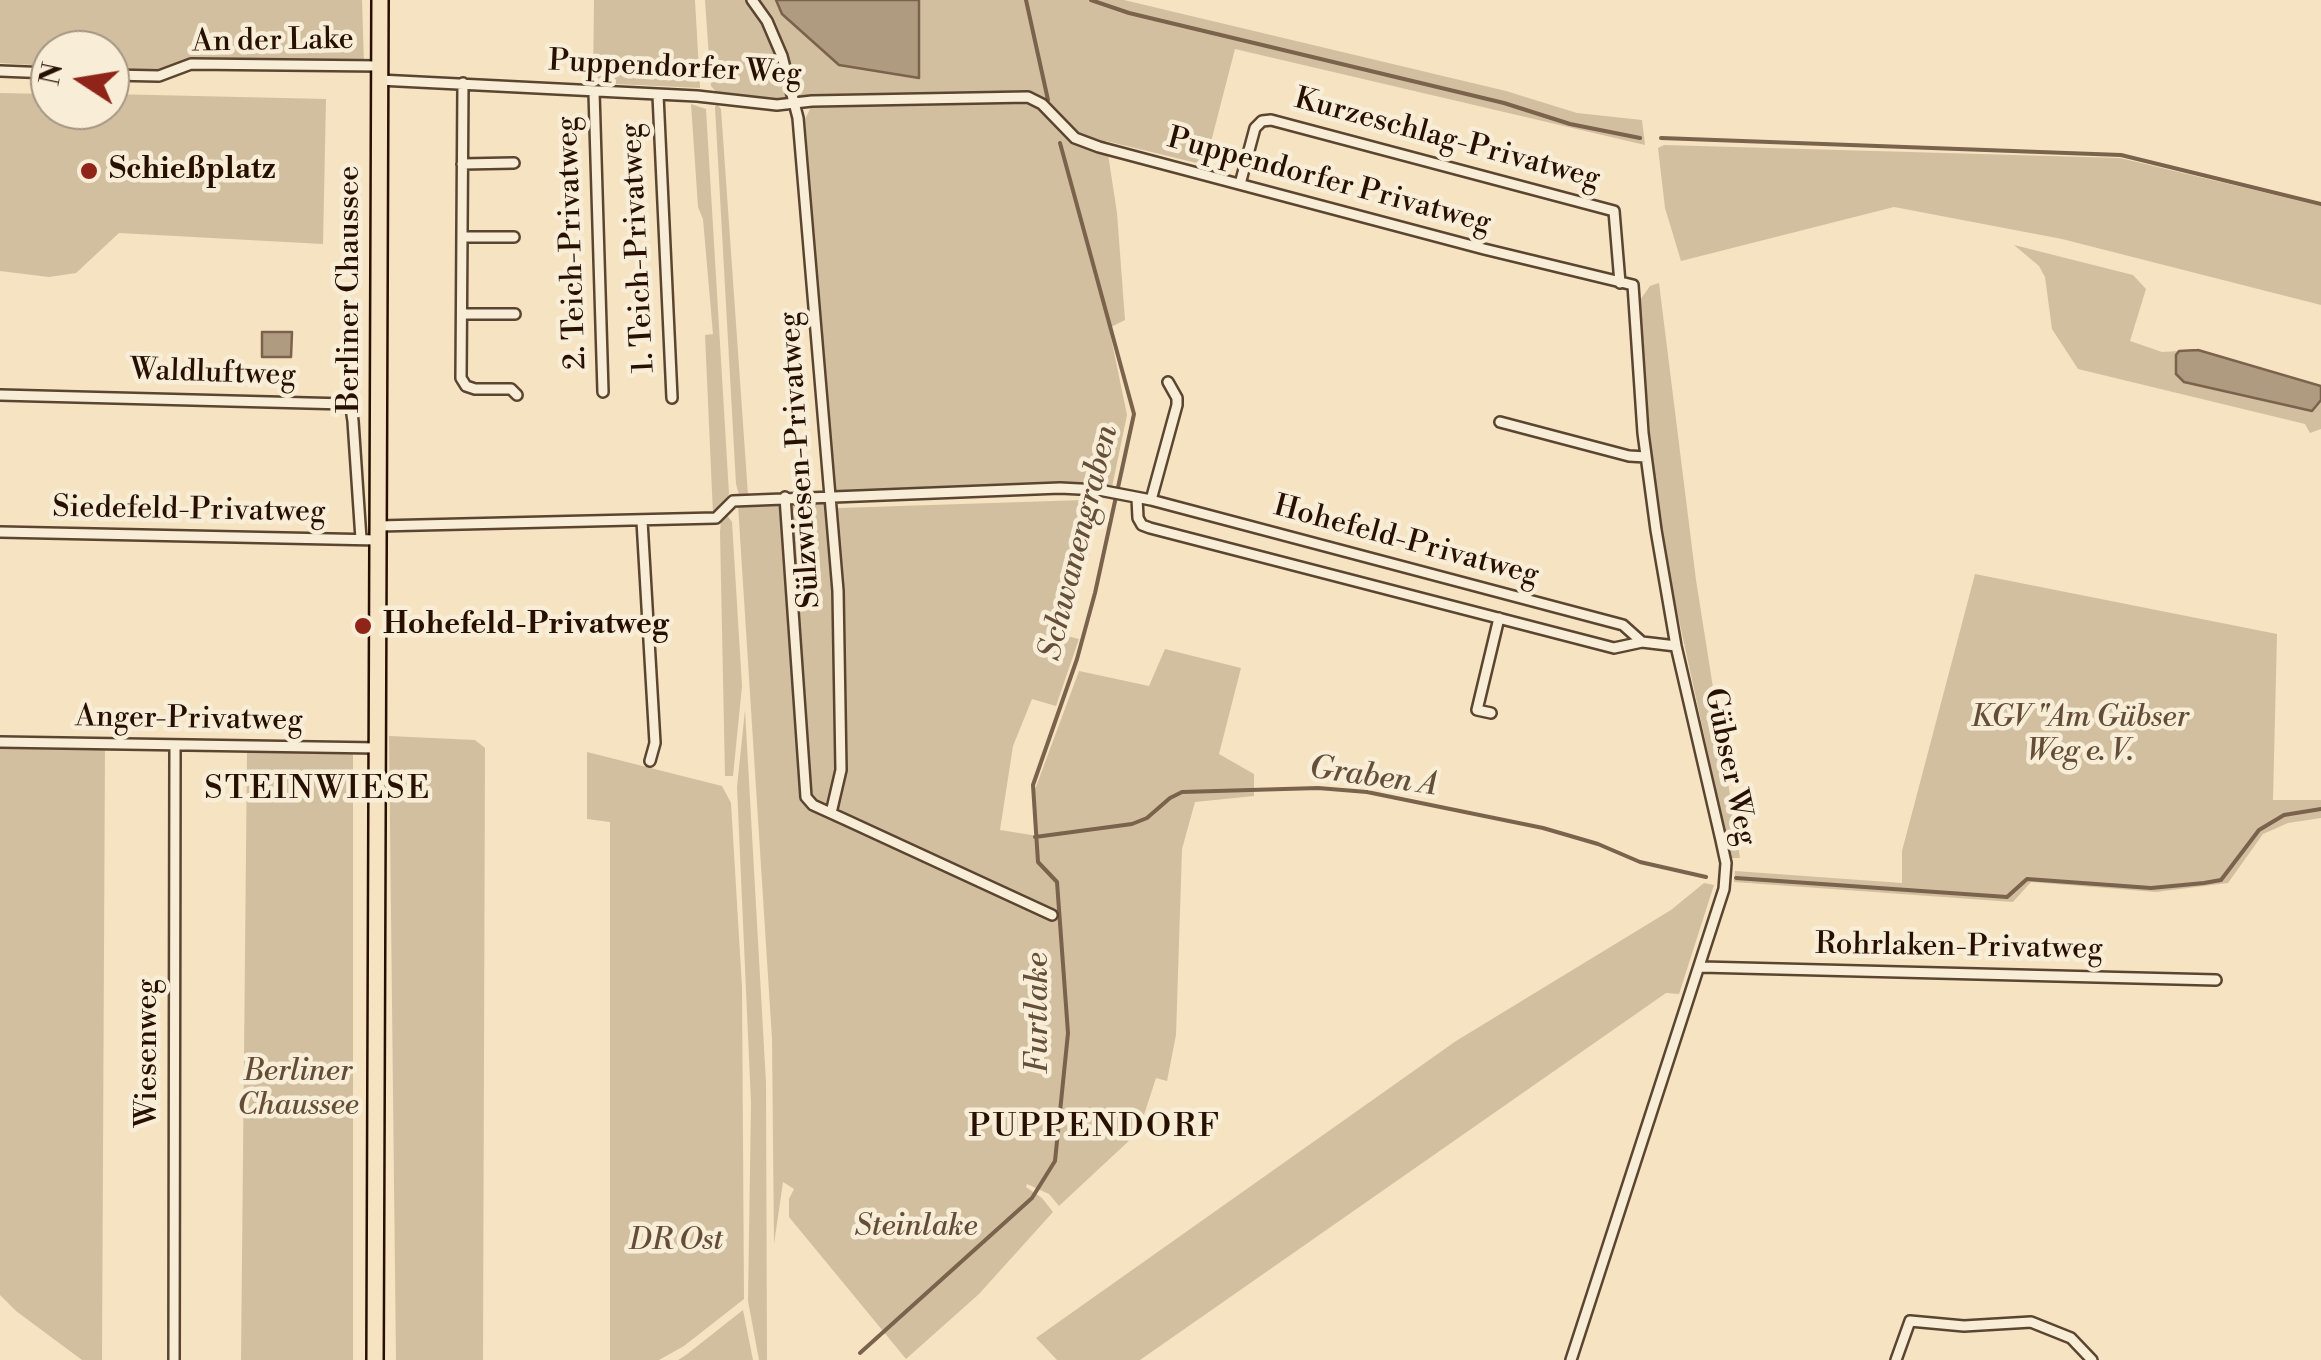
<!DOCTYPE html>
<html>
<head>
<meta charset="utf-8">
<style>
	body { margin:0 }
	#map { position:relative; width:2321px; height:1360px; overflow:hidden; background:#f5e3c1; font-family:"Libre Bodoni",serif }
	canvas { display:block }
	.north { position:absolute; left:30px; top:30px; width:100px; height:100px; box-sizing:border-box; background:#f8edd7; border:2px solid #a59581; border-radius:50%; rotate:282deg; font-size:28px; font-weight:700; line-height:40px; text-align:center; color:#281000 }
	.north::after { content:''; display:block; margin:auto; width:35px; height:45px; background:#8f2418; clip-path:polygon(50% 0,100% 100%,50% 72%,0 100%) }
</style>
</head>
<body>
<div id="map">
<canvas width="2321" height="1360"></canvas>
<div class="north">N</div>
</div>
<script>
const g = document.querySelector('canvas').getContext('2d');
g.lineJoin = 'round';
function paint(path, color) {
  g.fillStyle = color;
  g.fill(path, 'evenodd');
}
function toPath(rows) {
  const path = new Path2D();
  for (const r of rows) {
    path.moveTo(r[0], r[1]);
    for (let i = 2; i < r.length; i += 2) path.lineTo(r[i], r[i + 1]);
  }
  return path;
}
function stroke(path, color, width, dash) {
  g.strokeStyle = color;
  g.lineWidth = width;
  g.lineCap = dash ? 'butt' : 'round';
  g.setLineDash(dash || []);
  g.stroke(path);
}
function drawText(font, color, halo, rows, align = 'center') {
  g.font = font + ' "Libre Bodoni",serif';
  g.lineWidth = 9;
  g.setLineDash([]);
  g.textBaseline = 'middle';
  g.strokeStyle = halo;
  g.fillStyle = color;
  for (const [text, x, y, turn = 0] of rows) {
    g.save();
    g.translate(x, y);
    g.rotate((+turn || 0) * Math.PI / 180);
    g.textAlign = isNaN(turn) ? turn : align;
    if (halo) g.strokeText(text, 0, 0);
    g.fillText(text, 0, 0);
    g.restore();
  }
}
paint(toPath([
	[0,0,362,0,364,64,191,64,156,77,156,70,110,68,110,50,50,50,50,66,0,63],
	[594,0,695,0,700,88,593,83],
	[705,0,776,0,782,14,919,77,919,0,1124,0,1506,91,1577,113,1642,120,1645,145,1235,49,1205,165,1106,141,1117,213,1125,320,1109,328,1127,415,1112,487,1078,483,837,492,833,487,805,119,811,107,918,104,919,94,776,98,717,93,711,86],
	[0,93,50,94,50,110,110,110,110,94,326,99,323,244,119,233,76,273,49,277,0,271],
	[691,104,706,109,729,494,713,514,705,335,713,334,703,219,698,207],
	[717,104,721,109,748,495,739,495,736,484,715,107],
	[1664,145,2120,158,2321,206,2321,305,2062,239,1894,207,1681,261,1665,208,1658,148],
	[2014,245,2133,275,2146,289,2130,341,2162,352,2179,351,2176,355,2312,410,2321,400,2321,429,2310,433,2305,424,2078,369,2052,329,2045,277,2039,266],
	[1659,283,1696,580,1740,858,1731,858,1668,570,1652,462,1640,300,1650,286],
	[1083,500,1088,530,1067,636,1079,639,1056,706,1032,699,1013,746,1000,830,1038,836,1034,792,1079,671,1149,686,1165,649,1241,668,1219,754,1254,774,1254,796,1195,802,1182,849,1176,1035,1167,1081,1156,1078,1142,1121,1132,1138,1059,1206,1049,1194,1027,1184,1026,1187,1042,1198,1053,1212,979,1294,906,1359,789,1217,789,1199,794,1189,783,1182,774,1244,772,1039,738,505,823,502,839,508],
	[727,515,732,522,742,686,733,776,725,776,720,532,721,520],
	[1975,574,2277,634,2273,800,2321,800,2321,818,2288,823,2263,834,2228,883,2156,892,2031,882,2013,902,1734,882,1735,871,1902,883,1902,851],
	[745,710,766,1083,767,1360,759,1360,748,1301,751,1103,737,787],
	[389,736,475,740,485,748,483,1360,396,1360],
	[0,742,105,745,102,1360,82,1360,16,1311,0,1295],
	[247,751,353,754,353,1360,241,1360],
	[587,752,722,786,731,803,742,987,744,1299,684,1346,659,1360,610,1360,610,822,587,819],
	[1704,883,1714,885,1679,994,1666,993,1140,1360,1057,1360,1036,1338,1456,1041,1671,910],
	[743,1310,753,1360,678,1360,686,1355]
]), '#d2bfa0');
const water = toPath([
	[776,0,919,0,919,78,839,65,782,14,776,0],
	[262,332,292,332,291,357,262,357,262,332],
	[2198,350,2321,386,2321,400,2312,411,2184,382,2176,374,2176,355,2179,351,2198,350]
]);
paint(water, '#af9b7f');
stroke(water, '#79634c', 2.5);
stroke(toPath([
	[1026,0,1048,100],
	[1091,0,1129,13,1504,103,1570,124,1640,138],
	[1661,138,2121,155,2321,204],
	[1035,837,1132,824,1147,818,1170,798,1182,792,1318,788,1367,792,1543,828,1598,844,1640,862,1706,877],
	[1736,878,2007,897,2027,879,2151,888,2204,883,2221,880,2259,830,2284,815,2321,809],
	[860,1353,1032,1198,1055,1161,1068,1033,1057,882,1038,862,1033,785,1077,659,1095,593,1134,414,1060,143]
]), '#79634c', 4);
const minor = toPath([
	[752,0,767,21,782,56,798,118,838,591,841,770,831,813],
	[0,71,50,73],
	[110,75,159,76,191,64,379,66],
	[379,80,697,96,777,105,812,101,1028,97,1042,104,1075,138,1099,147,1484,249,1633,285,1643,433,1656,530,1676,646,1721,840,1726,863,1724,889,1571,1360],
	[463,83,461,378,466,386,475,389,511,389,517,395],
	[594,92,603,392],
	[658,95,672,398],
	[462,164,514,163],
	[1240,184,1255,128,1262,121,1271,120,1614,211,1620,283],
	[463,237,514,237],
	[462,314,515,314],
	[0,395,346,404,351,408,353,421,361,539],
	[1500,422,1629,456,1646,457],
	[785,497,806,797,813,805,846,820,1052,915],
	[1137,498,1138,518,1142,525,1150,528,1614,648,1642,642],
	[1151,500,1177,405,1177,398,1168,382],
	[642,521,655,743,650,761],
	[378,526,716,518,733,501,1060,488,1099,490,1151,500,1623,625,1642,642,1676,646],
	[0,532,378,540],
	[1491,713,1477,710,1499,618],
	[0,742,377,748],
	[1701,967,2216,980],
	[174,1360,175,747],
	[1896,1360,1910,1321,1964,1326,2031,1322,2071,1338,2092,1360]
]);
const primary = toPath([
	[375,1360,380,0]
]);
stroke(minor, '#5b4530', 14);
stroke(primary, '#281000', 20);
stroke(minor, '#f8edd7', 9);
stroke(primary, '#f5e3c1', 15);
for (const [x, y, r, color] of [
	[89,171,10,"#8f2418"],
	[363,626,10,"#8f2418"]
]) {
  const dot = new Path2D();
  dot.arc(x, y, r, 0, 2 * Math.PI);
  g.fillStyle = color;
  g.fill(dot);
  stroke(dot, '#f8edd7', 4);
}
drawText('30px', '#281000', '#f8edd7', [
	["An der Lake",273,42,-1],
	["Puppendorfer Weg",675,69,3],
	["Kurzeschlag-Privatweg",1447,140,15],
	["Puppendorfer Privatweg",1329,182,15],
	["2. Teich-Privatweg",573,243,-92],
	["1. Teich-Privatweg",639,248,-93],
	["Berliner Chaussee",351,289,-90],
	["Waldluftweg",213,374,2],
	["Sülzwiesen-Privatweg",801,460,-94],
	["Siedefeld-Privatweg",189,511,1],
	["Hohefeld-Privatweg",1406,542,15],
	["Anger-Privatweg",189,720,1],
	["Gübser Weg",1729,767,78],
	["Rohrlaken-Privatweg",1959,948,1],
	["Wiesenweg",149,1053,-90]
]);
drawText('bold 30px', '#281000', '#f8edd7', [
	["Schießplatz",109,171],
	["Hohefeld-Privatweg",383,626]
], 'left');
drawText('italic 30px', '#644d38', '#f8edd7', [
	["KGV \"Am Gübser",2080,719],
	["Weg e. V.",2080,753],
	["Berliner",298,1073],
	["Chaussee",298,1107],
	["Steinlake",916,1228],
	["DR Ost",676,1242]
]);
drawText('italic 32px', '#654f39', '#f8edd7', [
	["Schwanengraben",1080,543,-76],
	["Graben A",1373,778,8],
	["Furtlake",1039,1013,-90]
]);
g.letterSpacing = '2.5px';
drawText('32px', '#281000', '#f8edd7', [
	["STEINWIESE",318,790],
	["PUPPENDORF",1095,1128]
]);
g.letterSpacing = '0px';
</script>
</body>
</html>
